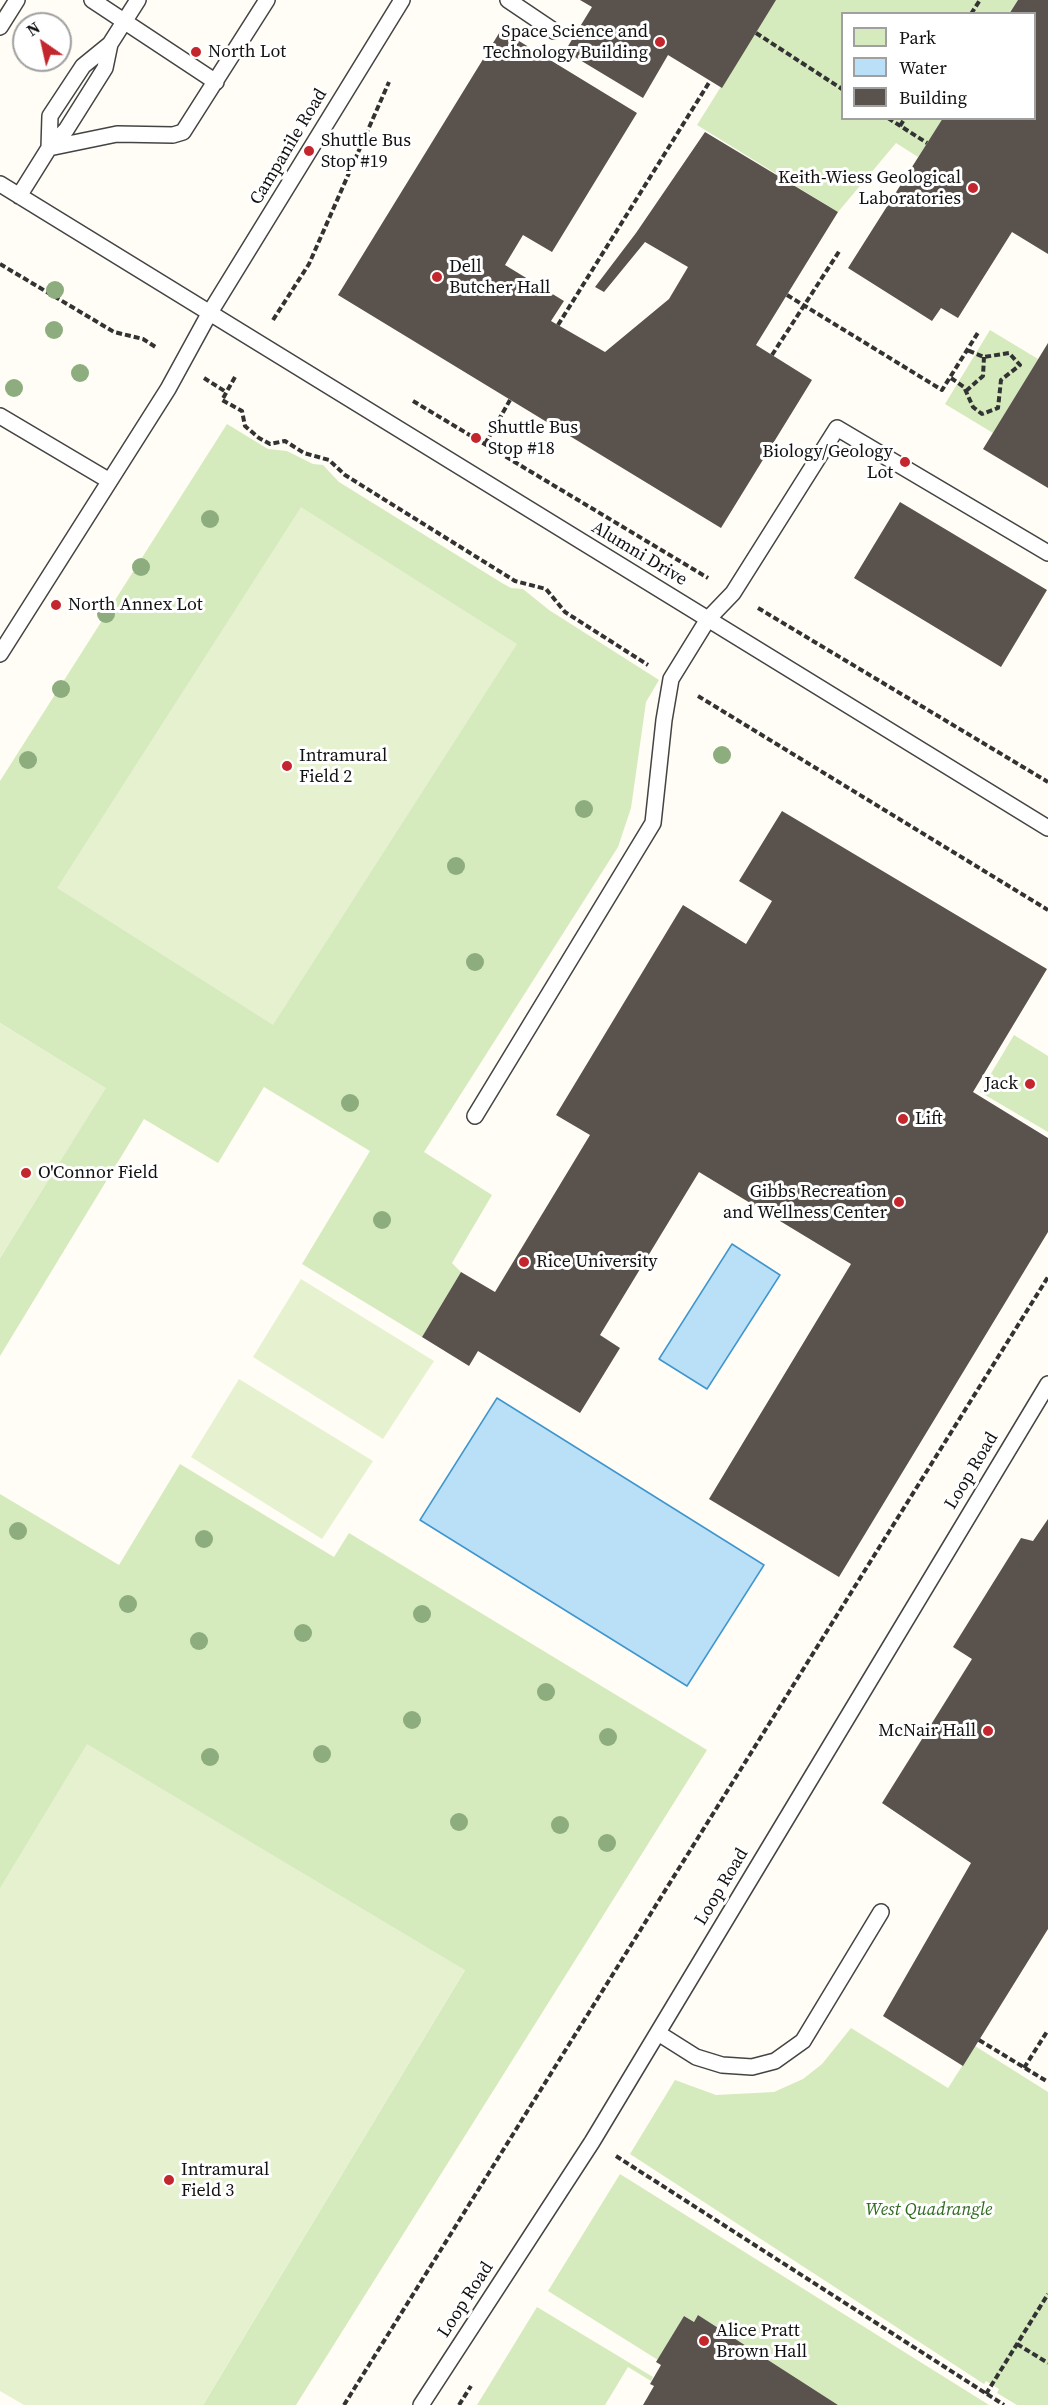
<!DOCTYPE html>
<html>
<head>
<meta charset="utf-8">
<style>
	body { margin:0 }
	#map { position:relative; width:1048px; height:2405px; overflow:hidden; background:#fffdf5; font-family:"Source Serif 4",serif }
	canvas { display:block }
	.legend { position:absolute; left:841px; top:12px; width:195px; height:108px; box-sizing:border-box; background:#fff; border:2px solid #a0a0a0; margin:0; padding:8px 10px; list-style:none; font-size:18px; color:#111 }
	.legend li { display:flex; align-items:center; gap:12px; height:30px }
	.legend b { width:30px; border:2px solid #a0a0a0 }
	.north { position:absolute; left:12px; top:12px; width:60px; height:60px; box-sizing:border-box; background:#fff; border:2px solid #a0a0a0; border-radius:50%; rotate:326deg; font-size:16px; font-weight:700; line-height:24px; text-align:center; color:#111 }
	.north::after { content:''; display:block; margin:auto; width:21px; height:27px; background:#c4262e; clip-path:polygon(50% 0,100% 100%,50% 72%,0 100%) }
</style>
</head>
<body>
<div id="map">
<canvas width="1048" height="2405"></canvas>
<ul class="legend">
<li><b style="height:16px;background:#d5ebbd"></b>Park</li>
<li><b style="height:16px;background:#b9e0f7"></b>Water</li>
<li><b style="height:16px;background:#5a524d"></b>Building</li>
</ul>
<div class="north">N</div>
</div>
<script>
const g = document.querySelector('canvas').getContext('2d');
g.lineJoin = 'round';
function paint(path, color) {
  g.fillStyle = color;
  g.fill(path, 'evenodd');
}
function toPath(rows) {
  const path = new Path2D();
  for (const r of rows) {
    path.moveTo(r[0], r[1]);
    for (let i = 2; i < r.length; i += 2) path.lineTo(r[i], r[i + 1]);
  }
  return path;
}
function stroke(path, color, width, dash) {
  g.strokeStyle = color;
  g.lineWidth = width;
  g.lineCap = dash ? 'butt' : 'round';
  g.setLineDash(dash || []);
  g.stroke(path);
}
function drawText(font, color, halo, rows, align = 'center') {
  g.font = font + ' "Source Serif 4",serif';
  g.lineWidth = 6;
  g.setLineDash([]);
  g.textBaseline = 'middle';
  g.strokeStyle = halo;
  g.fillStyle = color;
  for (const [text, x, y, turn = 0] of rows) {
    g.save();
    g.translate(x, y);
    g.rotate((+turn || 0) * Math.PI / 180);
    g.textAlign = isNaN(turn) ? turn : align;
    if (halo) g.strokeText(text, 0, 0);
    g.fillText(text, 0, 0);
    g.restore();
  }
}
paint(toPath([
	[775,0,1018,0,1009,13,842,14,842,118,943,119,918,157,896,143,838,212,697,125],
	[990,330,1038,359,993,433,945,404],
	[227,424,268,449,287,451,313,464,323,465,339,482,502,583,511,588,523,589,549,610,659,680,646,702,631,808,618,847,424,1152,492,1195,452,1263,461,1272,422,1337,302,1264,370,1151,264,1087,218,1163,144,1119,0,1356,0,1258,105,1088,0,1023,0,781],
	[1014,1035,1048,1056,1048,1132,980,1092],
	[180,1464,334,1557,349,1533,707,1750,296,2405,203,2405,465,1970,0,1888,0,1494,119,1565],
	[851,2028,948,2088,975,2046,1048,2092,1048,2405,1017,2405,997,2393,999,2389,986,2381,984,2384,630,2154,675,2080,716,2095,774,2092,803,2079,822,2064],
	[620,2174,989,2405,838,2405,698,2315,694,2322,684,2316,658,2360,548,2291],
	[537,2307,653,2377,651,2381,628,2367,605,2405,477,2405]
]), '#d5ebbd');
paint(toPath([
	[301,507,517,644,273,1025,57,888],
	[0,1023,106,1088,0,1258],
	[301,1279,434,1361,383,1439,253,1357],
	[239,1379,373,1461,322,1539,191,1457],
	[87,1744,465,1970,203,2405,24,2405,0,2391,0,1888]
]), '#e6f2cf');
const water = toPath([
	[732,1244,780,1275,707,1389,659,1359,732,1244],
	[497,1398,764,1565,687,1686,420,1520,497,1398]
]);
paint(water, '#b9e0f7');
stroke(water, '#3f96cf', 1.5);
paint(toPath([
	[580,0,776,0,722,88,668,55,643,98,565,51,592,7],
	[1018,0,1048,0,1048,254,1012,232,958,318,941,308,932,321,848,268,943,118,1034,118,1034,14,1009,14],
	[501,30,637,113,552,252,523,235,505,265,564,301,551,321,605,352,669,299,688,267,645,242,604,292,595,287,636,233,705,132,838,212,756,345,812,380,721,528,338,295],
	[1048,343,1048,488,983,449],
	[900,502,1047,590,1001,667,854,578],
	[782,811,1047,969,973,1092,1048,1138,1048,1232,839,1577,709,1499,851,1264,699,1172,600,1335,620,1348,580,1413,478,1351,469,1366,422,1337,461,1272,495,1292,590,1135,556,1115,683,905,746,944,772,901,739,881],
	[1048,1519,1048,1929,963,2066,883,2016,971,1863,882,1803,972,1659,953,1647,1021,1538,1033,1541],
	[698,2315,838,2405,643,2405,654,2386,650,2384,661,2365,656,2362,684,2316,694,2322]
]), '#5a524d');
const lane = toPath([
	[92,0,216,82],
	[508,0,554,31],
	[0,27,17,0],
	[49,148,117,134,173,135,183,132,267,0],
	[49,148,50,116,83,66,110,44,138,0],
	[0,184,1048,828],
	[19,196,49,148,66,130,105,68,110,44],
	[0,416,108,480],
	[0,654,168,389,209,314,402,0],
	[475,1116,653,823,664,720,671,679,708,619,733,593,837,428,1048,553],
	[658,2033,696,2057,722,2065,752,2067,775,2061,803,2041,881,1912],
	[421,2405,592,2142,1048,1384]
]);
stroke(lane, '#444', 18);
stroke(toPath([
	[971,14,980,0],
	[756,33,842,89],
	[888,118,927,143],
	[900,126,905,118],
	[0,264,114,332,143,339,157,348],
	[787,295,942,390,979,331],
	[273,320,309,264,389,82],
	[558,325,710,81],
	[772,355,840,250],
	[235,377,222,400,242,411,245,426,259,438,270,444,285,441,304,453,329,460,345,475,515,581,546,589,565,612,648,665],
	[204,378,226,392],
	[951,378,964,387,973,407,982,414,998,408,1001,380,1020,365,1009,353,984,357,967,350],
	[966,391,983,376,984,357],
	[413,401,708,578],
	[485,444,510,400],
	[758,608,1048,782],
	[698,696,1048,910],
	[979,2040,1048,2082],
	[1024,2068,1048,2030],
	[616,2156,1004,2405],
	[1017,2344,1048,2363],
	[986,2394,1048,2294],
	[344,2405,1048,1277],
	[459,2405,471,2386]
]), '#333', 4, [6, 3]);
stroke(lane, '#fff', 15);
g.fillStyle = '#8dad7f';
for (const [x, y] of [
	[55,290],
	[54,330],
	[80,373],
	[14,388],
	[210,519],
	[141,567],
	[106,614],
	[61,689],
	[722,755],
	[28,760],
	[584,809],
	[456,866],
	[475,962],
	[350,1103],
	[382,1220],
	[18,1531],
	[204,1539],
	[128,1604],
	[422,1614],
	[303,1633],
	[199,1641],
	[546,1692],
	[412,1720],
	[608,1737],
	[322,1754],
	[210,1757],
	[459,1822],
	[560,1825],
	[607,1843]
]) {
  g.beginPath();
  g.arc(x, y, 9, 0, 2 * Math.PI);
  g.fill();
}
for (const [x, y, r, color] of [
	[660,42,6,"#c4262e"],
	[196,52,6,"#c4262e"],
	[309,151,6,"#c4262e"],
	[973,188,6,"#c4262e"],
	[437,277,6,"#c4262e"],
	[476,438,6,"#c4262e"],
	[905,462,6,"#c4262e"],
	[56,605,6,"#c4262e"],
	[287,766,6,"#c4262e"],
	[1030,1084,6,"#c4262e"],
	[903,1119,6,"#c4262e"],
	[26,1173,6,"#c4262e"],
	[899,1202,6,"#c4262e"],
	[524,1262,6,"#c4262e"],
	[988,1731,6,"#c4262e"],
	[169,2180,6,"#c4262e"],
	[704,2341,6,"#c4262e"]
]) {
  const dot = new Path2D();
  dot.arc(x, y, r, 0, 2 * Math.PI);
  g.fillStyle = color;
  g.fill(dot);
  stroke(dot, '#fff', 2);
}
drawText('18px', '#111', '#fff', [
	["Space Science and",648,32,"right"],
	["Technology Building",648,53,"right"],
	["North Lot",208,52],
	["Shuttle Bus",321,141],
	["Stop #19",321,162],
	["Keith-Wiess Geological",961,178,"right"],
	["Laboratories",961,199,"right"],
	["Dell",449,267],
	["Butcher Hall",449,288],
	["Shuttle Bus",488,428],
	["Stop #18",488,449],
	["Biology/Geology",893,452,"right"],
	["Lot",893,473,"right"],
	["North Annex Lot",68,605],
	["Intramural",299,756],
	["Field 2",299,777],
	["Jack",1018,1084,"right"],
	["Lift",915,1119],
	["O'Connor Field",38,1173],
	["Gibbs Recreation",887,1192,"right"],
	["and Wellness Center",887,1213,"right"],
	["Rice University",536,1262],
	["McNair Hall",976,1731,"right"],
	["Intramural",181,2170],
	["Field 3",181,2191],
	["Alice Pratt",716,2331],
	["Brown Hall",716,2352]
], 'left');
drawText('18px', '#111', '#fff', [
	["Campanile Road",289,147,-59],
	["Alumni Drive",639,554,31],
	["Loop Road",972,1471,-59],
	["Loop Road",722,1887,-59],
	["Loop Road",466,2300,-57]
]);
drawText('italic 18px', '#2f6b1f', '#fff', [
	["West Quadrangle",929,2210]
]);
</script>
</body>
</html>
